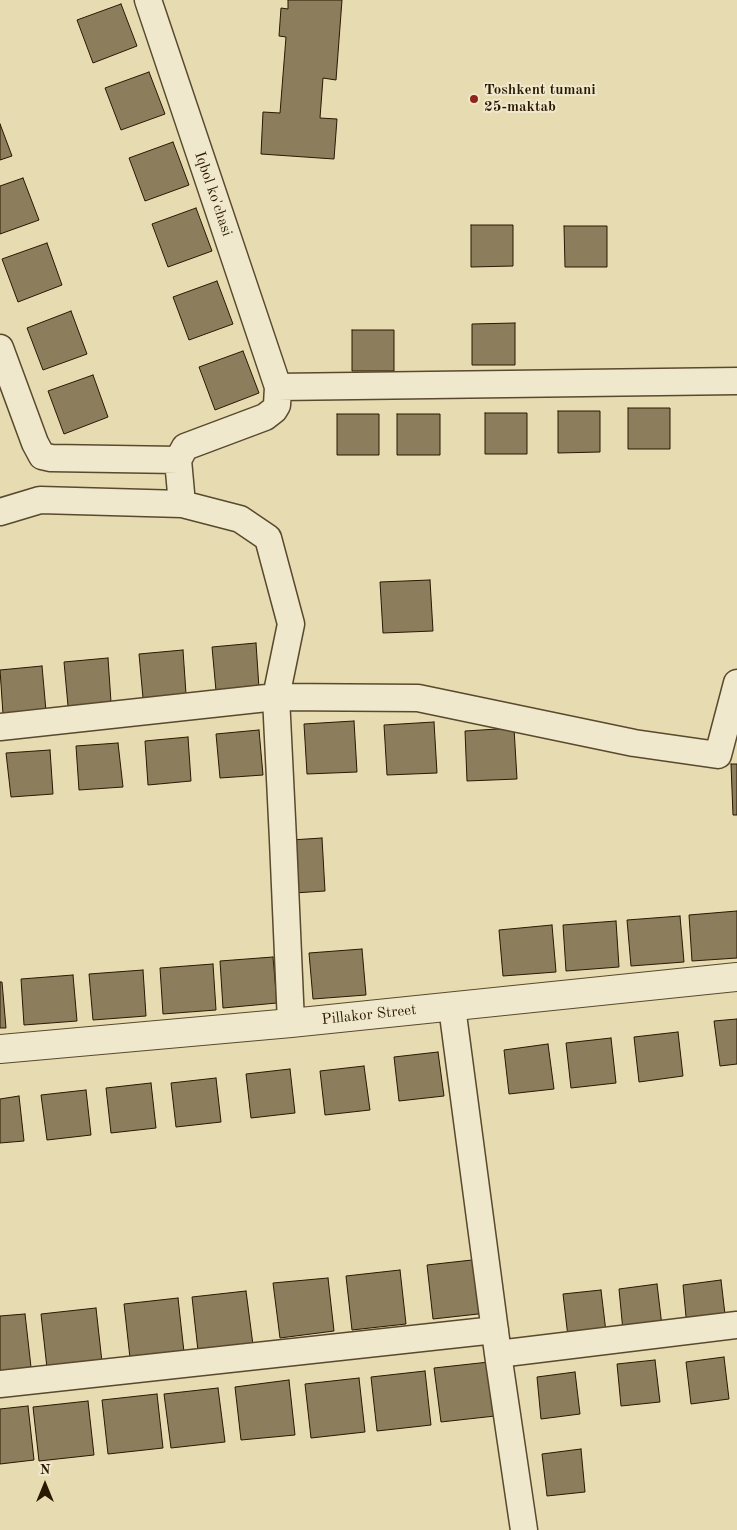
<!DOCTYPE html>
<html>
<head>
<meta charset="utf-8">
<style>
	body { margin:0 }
	#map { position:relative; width:737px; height:1530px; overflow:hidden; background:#e7dbb1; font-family:"Old Standard TT",serif }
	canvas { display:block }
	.north { position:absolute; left:20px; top:1460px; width:50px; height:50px; -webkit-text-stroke:4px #efe8cc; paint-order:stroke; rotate:0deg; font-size:14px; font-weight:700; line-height:20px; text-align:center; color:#2a1801 }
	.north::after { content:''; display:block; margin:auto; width:18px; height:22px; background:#2a1801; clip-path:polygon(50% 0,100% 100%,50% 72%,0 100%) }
</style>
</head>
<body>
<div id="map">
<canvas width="737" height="1530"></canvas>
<div class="north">N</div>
</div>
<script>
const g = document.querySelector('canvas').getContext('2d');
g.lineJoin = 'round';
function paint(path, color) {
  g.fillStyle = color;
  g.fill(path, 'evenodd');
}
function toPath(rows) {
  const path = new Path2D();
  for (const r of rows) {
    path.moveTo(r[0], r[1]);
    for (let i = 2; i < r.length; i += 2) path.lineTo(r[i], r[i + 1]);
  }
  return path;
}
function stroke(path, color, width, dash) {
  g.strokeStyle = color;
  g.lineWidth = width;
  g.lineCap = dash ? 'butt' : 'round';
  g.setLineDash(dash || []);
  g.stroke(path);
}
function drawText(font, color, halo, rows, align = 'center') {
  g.font = font + ' "Old Standard TT",serif';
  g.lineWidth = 4;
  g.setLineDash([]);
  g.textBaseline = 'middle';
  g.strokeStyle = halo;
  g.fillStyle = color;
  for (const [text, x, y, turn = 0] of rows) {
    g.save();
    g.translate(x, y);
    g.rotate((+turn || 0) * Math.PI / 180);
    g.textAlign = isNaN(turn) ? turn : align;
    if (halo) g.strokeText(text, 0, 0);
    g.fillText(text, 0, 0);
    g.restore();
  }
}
const building = toPath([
	[288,0,342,0,336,80,323,78,320,118,337,119,334,159,261,154,263,112,280,113,286,37,279,36,281,8,288,9,288,0],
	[121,4,137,46,93,63,77,20,121,4],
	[149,72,165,114,121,130,105,88,149,72],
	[0,124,12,156,0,160,0,124],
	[173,142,189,185,145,201,129,158,173,142],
	[23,178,39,220,0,234,0,186,23,178],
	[196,208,212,251,168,267,152,224,196,208],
	[471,225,513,225,513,266,471,267,471,225],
	[564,226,607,226,607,267,565,267,564,226],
	[47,243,62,285,18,302,2,259,47,243],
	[217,281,233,324,189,340,173,297,217,281],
	[71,311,87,354,43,370,27,328,71,311],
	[515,323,515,365,472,365,472,324,515,323],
	[352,330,394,330,394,371,352,371,352,330],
	[243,351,259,393,215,410,199,367,243,351],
	[93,375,108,417,64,434,48,391,93,375],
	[628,408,670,408,670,449,628,449,628,408],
	[558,411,600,411,600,452,558,453,558,411],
	[485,413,527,413,527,454,485,454,485,413],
	[337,414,379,414,379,455,337,455,337,414],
	[397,414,440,414,440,455,397,455,397,414],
	[430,580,433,631,383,633,380,582,430,580],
	[256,643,259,688,216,691,212,647,256,643],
	[183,650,186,694,143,698,139,654,183,650],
	[108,658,111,702,68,706,64,662,108,658],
	[42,666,46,711,3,714,0,670,42,666],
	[354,721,357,772,307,774,304,724,354,721],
	[434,722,437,773,387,775,384,725,434,722],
	[514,728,517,779,467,781,465,731,514,728],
	[259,730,263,775,220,778,216,734,259,730],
	[188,737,191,781,148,785,145,741,188,737],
	[118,743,123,787,79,790,76,746,118,743],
	[50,750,53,794,11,797,6,753,50,750],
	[731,764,737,764,737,815,733,815,731,764],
	[322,838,325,891,294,893,291,840,322,838],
	[737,911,737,958,692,961,689,915,737,911],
	[680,916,684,962,631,966,627,920,680,916],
	[616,921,619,967,566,971,563,925,616,921],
	[552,925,556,972,503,976,499,930,552,925],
	[362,949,366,995,313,999,309,953,362,949],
	[273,957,277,1003,223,1008,220,961,273,957],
	[213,964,216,1010,163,1014,160,968,213,964],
	[143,970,146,1016,93,1020,89,974,143,970],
	[73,975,77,1021,24,1025,21,979,73,975],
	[0,982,2,982,6,1028,0,1028,0,982],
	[737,1019,737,1064,720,1066,714,1021,737,1019],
	[678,1032,683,1076,639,1082,634,1037,678,1032],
	[611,1038,616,1083,571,1088,566,1043,611,1038],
	[548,1044,554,1089,509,1094,504,1050,548,1044],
	[438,1052,444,1096,399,1101,394,1057,438,1052],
	[364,1066,370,1110,325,1115,320,1071,364,1066],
	[290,1069,295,1113,251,1118,246,1074,290,1069],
	[216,1078,221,1122,176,1127,171,1083,216,1078],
	[151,1083,156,1128,111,1133,106,1088,151,1083],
	[86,1090,91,1135,47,1140,41,1095,86,1090],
	[19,1096,24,1141,0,1143,0,1099,19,1096],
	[481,1259,487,1313,433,1319,427,1265,481,1259],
	[400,1270,406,1324,352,1330,346,1276,400,1270],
	[328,1278,334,1331,280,1338,273,1283,328,1278],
	[721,1280,726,1323,687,1327,683,1285,721,1280],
	[657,1284,662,1326,623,1331,619,1289,657,1284],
	[601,1290,606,1332,568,1337,563,1294,601,1290],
	[246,1291,253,1345,198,1351,192,1297,246,1291],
	[178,1298,184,1352,130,1358,124,1304,178,1298],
	[96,1308,102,1362,47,1368,41,1314,96,1308],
	[25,1314,31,1367,0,1371,0,1316,25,1314],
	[724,1357,729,1399,691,1404,686,1362,724,1357],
	[655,1360,660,1402,621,1406,617,1364,655,1360],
	[489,1362,495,1416,441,1422,434,1368,489,1362],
	[425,1371,431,1425,377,1431,371,1377,425,1371],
	[575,1372,580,1414,541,1419,537,1377,575,1372],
	[359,1378,365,1432,311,1438,305,1384,359,1378],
	[289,1380,295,1435,241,1440,235,1387,289,1380],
	[218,1388,225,1442,171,1448,164,1394,218,1388],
	[157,1394,163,1448,108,1454,102,1400,157,1394],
	[88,1401,94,1455,39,1461,33,1407,88,1401],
	[28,1406,34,1460,0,1464,0,1409,28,1406],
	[581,1449,585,1492,547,1496,542,1454,581,1449]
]);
paint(building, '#8c7d5d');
stroke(building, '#2a1801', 1);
const minor = toPath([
	[148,0,278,387,277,405,274,410,265,417,185,447,178,460,182,504],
	[0,348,35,443,42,456,51,458,178,460],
	[278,387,737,381],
	[0,512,40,500,182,504,240,519,268,538,291,624,276,697,283,840,291,1023],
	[0,727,276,697,418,698,634,743,718,755,737,683],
	[452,1007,498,1354,524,1530],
	[498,1354,737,1325],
	[0,1384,495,1330]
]);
const tertiary = toPath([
	[0,1049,291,1023,737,977]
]);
stroke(minor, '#59492d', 29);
stroke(tertiary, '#59492d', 30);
stroke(minor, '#efe8cc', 26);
stroke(tertiary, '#efe8cc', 28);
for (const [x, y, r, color] of [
	[474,99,5,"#8f2418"]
]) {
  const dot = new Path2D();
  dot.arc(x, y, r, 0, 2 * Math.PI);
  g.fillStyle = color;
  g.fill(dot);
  stroke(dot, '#efe8cc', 2);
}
drawText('bold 15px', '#2a1801', '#efe8cc', [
	["Toshkent tumani",484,90],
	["25-maktab",484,107]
], 'left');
drawText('15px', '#2a1801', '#efe8cc', [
	["Iqbol ko'chasi",213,194,71],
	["Pillakor Street",369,1015,-6]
]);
</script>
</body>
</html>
